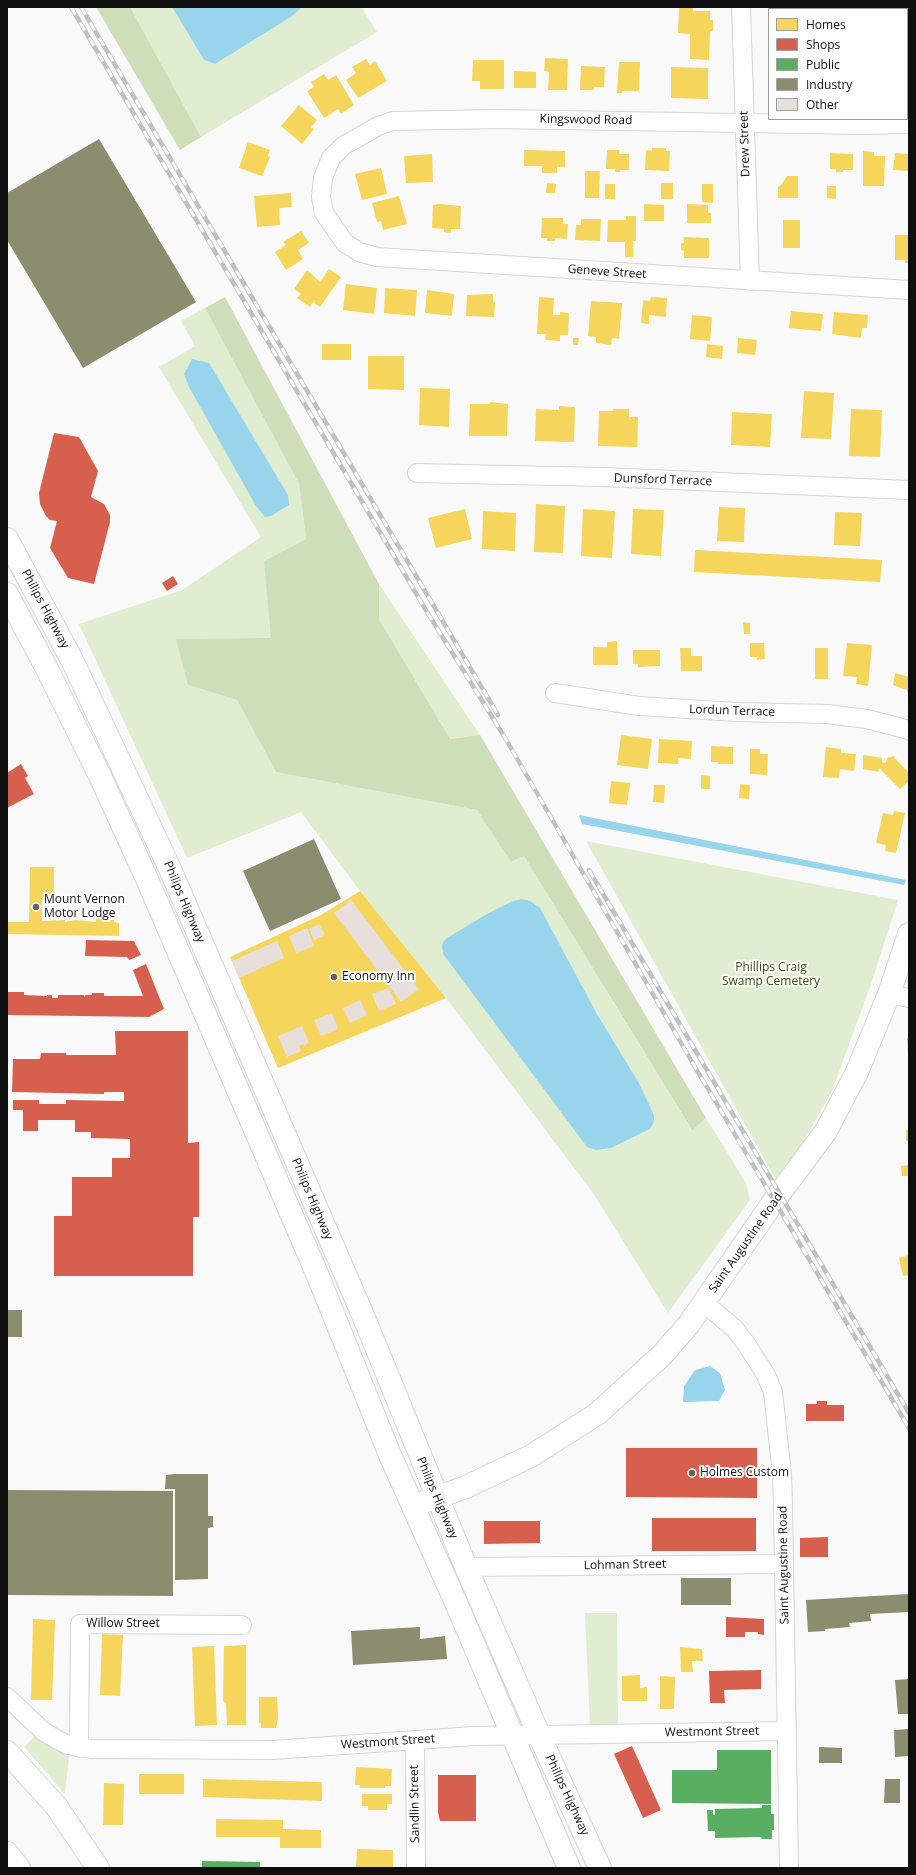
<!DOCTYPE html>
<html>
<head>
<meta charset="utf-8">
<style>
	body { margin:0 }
	#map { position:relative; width:916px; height:1875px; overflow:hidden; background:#f9f9f9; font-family:"Open Sans",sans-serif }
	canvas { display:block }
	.frame { position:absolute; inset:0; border:8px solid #0f0f0f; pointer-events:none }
	.legend { position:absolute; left:768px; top:8px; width:140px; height:112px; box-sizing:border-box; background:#fff; border:1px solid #9f9f9f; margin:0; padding:5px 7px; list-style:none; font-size:12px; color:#0f0f0f }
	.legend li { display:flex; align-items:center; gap:8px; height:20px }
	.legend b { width:20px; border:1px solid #9f9f9f }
</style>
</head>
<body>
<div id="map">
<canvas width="916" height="1875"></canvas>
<div class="frame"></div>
<ul class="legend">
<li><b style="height:11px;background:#f6d55c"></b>Homes</li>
<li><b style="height:11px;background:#d6604d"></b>Shops</li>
<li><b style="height:11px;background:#5aae61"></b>Public</li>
<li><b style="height:11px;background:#8c8c6e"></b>Industry</li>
<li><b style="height:11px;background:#e7dfdb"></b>Other</li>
</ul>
</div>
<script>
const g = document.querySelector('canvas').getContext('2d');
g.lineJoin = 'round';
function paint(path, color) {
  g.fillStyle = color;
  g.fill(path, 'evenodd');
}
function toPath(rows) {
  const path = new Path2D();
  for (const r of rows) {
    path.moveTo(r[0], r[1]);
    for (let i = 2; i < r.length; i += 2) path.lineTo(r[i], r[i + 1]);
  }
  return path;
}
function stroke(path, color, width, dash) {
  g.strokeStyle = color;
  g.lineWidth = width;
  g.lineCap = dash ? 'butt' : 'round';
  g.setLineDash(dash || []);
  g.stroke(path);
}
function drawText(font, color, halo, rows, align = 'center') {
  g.font = font + ' "Open Sans",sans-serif';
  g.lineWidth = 4;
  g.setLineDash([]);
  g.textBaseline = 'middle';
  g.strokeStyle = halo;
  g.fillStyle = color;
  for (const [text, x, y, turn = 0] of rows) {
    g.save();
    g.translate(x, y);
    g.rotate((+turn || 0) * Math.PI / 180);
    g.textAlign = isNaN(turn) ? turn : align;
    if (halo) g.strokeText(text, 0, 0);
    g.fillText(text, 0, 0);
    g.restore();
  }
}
paint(toPath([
	[130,7,172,7,204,60,215,64,291,17,300,7,361,7,377,32,201,137],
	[205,308,299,484,306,539,264,561,272,638,188,685,237,700,276,772,477,810,511,862,524,856,691,1129,706,1118,746,1183,750,1200,668,1313,593,1193,446,998,360,891,301,812,187,858,79,624,182,590,261,537,159,367,195,346,181,321],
	[255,501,289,505,256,506],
	[536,904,597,1014,639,1083,654,1115,654,1122,650,1129,611,1148,604,1150,560,1110,443,954,442,947],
	[379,584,480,735,450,739,379,619],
	[586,841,898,900,871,984,832,1091,779,1185],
	[585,1613,617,1613,618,1724,590,1726],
	[36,1735,69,1757,65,1794,24,1747]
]), '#e0edd0');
paint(toPath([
	[96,7,130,7,201,137,180,150],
	[225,297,379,584,379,619,450,739,480,735,706,1118,692,1130,524,856,511,862,477,810,276,772,237,700,188,685,176,639,271,638,264,561,306,539,299,484,205,308]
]), '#cedeb9');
paint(toPath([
	[172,7,300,7,300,9,291,17,215,64,204,60],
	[192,359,209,363,288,495,289,505,271,516,265,517,256,506,189,387,184,374],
	[579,815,906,880,904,885,582,824],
	[521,899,530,901,540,908,597,1014,639,1083,654,1115,654,1122,650,1129,611,1148,596,1150,587,1147,443,954,442,947,443,942,447,938,487,914,513,901],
	[710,1366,720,1373,725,1390,719,1401,683,1402,684,1386,695,1370]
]), '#98d5ec');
paint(toPath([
	[790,7,805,7,805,9,790,9],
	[838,7,851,7,851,9,838,9],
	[679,8,693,8,693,11,710,11,710,20,713,20,713,31,710,31,709,60,690,59,690,34,678,33],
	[907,41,909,41,909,54,907,54],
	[545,58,568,59,567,90,548,90,549,72,544,71],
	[366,59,370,65,375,61,387,81,358,98,346,80,356,73,352,67],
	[473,60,504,60,504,89,480,89,480,81,472,81],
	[619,62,640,62,639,91,622,91,622,93,617,93],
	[907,64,909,64,909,91,907,91],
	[581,66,605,67,604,87,594,87,594,90,580,90],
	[671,67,708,68,708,99,671,98],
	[514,71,536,72,536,88,514,88],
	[324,74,328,80,336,75,354,105,341,114,338,109,324,118,307,91,314,87,311,82],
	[299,105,317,120,311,127,314,129,302,144,281,126],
	[248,142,270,150,268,156,270,157,262,176,239,168],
	[652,148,666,148,666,151,670,151,669,171,645,170,646,150,652,151],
	[524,150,565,151,565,167,557,167,557,173,542,173,542,166,524,166],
	[607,150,619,150,619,154,629,154,629,170,620,170,620,172,615,172,615,169,606,169],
	[863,151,874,152,874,156,885,156,884,186,863,186],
	[830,153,853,154,853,170,843,170,843,172,836,172,836,169,830,169],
	[895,153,909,154,909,171,893,170],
	[432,154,433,182,406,183,404,156],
	[381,168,387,194,362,200,355,174],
	[585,171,600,171,599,198,585,198],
	[787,176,798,176,798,198,778,198,778,187,781,185],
	[547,183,556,184,555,193,546,193],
	[661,183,673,183,673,199,661,199],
	[605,184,615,184,615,199,605,199],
	[702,184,713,184,713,203,702,202],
	[827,186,836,186,836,199,827,198],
	[291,193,292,207,279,208,280,225,257,227,254,196],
	[399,196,407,224,383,230,381,221,377,222,372,203],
	[441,204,461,206,460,229,451,229,451,233,444,232,444,229,432,228,433,205],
	[644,204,664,205,664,221,644,221],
	[687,204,708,205,708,213,711,213,711,223,687,223],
	[626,216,636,216,636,241,633,241,633,257,625,257,625,242,607,242,608,220,626,220],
	[542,218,563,218,563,224,568,224,567,239,555,238,555,241,547,241,547,238,541,238],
	[581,219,601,219,600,241,575,240,576,225,581,225],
	[783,220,800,220,800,248,783,248],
	[301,231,309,243,298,250,303,259,286,270,275,252,286,245,283,242],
	[895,235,909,235,909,263,905,263,905,260,895,260],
	[684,237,709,238,709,258,684,258,684,251,681,250,681,243,684,243],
	[329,269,341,277,320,307,313,302,310,307,297,298,301,294,294,289,307,270,320,282],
	[346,284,377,288,374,314,343,310],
	[385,288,417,290,415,316,384,313],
	[427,290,454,294,452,316,425,313],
	[493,294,493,302,495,302,494,317,466,316,467,295],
	[539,297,554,298,553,315,560,315,560,312,569,313,568,335,560,335,560,341,545,340,546,334,537,334],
	[651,297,667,298,666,317,649,315,649,324,641,323,643,300,650,301],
	[591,301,622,303,619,339,612,338,611,345,596,343,596,337,588,336],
	[791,311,823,314,821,331,789,328],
	[834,312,868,315,867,328,862,328,861,338,832,334],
	[692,315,712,317,710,341,690,339],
	[573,338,579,338,578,345,573,345],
	[738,338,757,340,755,355,737,353],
	[322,344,351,344,351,360,322,360],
	[707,344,723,346,722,359,706,357],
	[368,356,404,356,404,390,368,389],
	[420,388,450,389,449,427,419,425],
	[804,391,834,393,831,439,801,438],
	[490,402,508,404,507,436,469,436,470,404,490,404],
	[559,406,575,407,574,442,535,441,536,409,559,410],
	[613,409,629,409,629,417,638,417,637,447,598,446,599,411,613,411],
	[851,409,882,410,880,457,849,456],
	[732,412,772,414,770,447,731,445],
	[536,504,565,506,563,553,534,552],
	[719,507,745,508,744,542,717,541],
	[465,509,472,539,436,548,428,518],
	[583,509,615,511,612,558,581,556],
	[633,509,664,510,661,556,631,554],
	[483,511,516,513,515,551,482,549],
	[835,512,862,513,860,546,834,545],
	[695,550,882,560,880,582,694,572],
	[743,622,750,623,750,634,744,634],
	[617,641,618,665,593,665,593,647,607,647,607,642],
	[750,643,764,643,765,659,757,660,757,657,750,657],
	[847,643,872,645,868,686,856,684,857,677,843,676],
	[680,648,691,648,691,656,702,656,702,671,681,671],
	[815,648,828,648,828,679,815,679],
	[633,650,660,650,660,666,638,667,638,664,633,664],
	[895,673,909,677,909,696,907,690,893,685],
	[621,735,652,739,648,769,617,765],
	[659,739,692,741,691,759,678,758,678,764,658,763],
	[711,746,733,747,733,764,718,764,718,762,711,762],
	[826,747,841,749,841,753,856,754,854,771,840,769,839,778,823,777],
	[750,749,760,749,760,754,768,754,767,775,750,774],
	[863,755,882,758,882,762,885,763,888,758,893,756,909,773,909,781,900,789,879,768,878,772,863,769],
	[701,775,710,776,710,789,701,789],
	[611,781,630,783,627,805,609,803],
	[740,784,750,785,749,799,739,798],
	[654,785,665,785,664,803,653,802],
	[894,811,905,813,896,853,885,851,886,845,876,843,883,813,893,815],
	[30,867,54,867,54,898,42,898,42,921,65,920,65,922,75,920,96,922,96,919,104,919,103,922,110,922,110,920,114,920,114,922,119,923,119,936,7,934,7,922,29,922],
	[360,891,446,998,278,1068,230,957,321,915],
	[907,1038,909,1038,909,1054,908,1054],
	[906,1130,909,1130,909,1141,906,1141],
	[909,1165,909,1176,902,1176,901,1166],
	[909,1255,909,1275,903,1276,899,1258],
	[33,1619,55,1620,52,1700,31,1700],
	[102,1634,123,1635,120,1696,100,1695],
	[246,1645,246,1725,227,1725,226,1703,223,1701,224,1646],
	[214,1646,217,1725,195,1726,192,1647],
	[680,1647,702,1649,703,1661,692,1661,693,1672,681,1672],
	[640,1675,640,1688,647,1687,647,1701,622,1701,622,1676],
	[660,1676,675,1677,674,1709,660,1709],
	[259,1697,277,1697,278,1718,276,1728,261,1728,261,1723,259,1723],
	[356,1767,392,1769,391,1786,385,1786,385,1788,360,1788,360,1785,355,1785],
	[139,1774,184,1774,184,1794,139,1794],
	[203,1779,322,1782,322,1801,203,1797],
	[104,1783,124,1784,123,1825,103,1825],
	[362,1794,392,1794,392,1804,387,1804,387,1810,368,1810,368,1806,362,1806],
	[216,1819,283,1820,283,1829,321,1830,321,1848,280,1848,280,1837,216,1837],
	[357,1849,393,1850,393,1868,356,1867]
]), '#f6d55c');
paint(toPath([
	[54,433,79,437,98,471,91,497,104,504,110,515,110,522,94,584,68,578,50,548,57,521,50,520,46,516,40,504,39,493],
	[173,576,178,584,167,591,162,583],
	[21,764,28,776,25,778,34,794,7,808,7,773],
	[86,940,134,941,141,955,129,960,127,957,85,956],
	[146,964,164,1009,149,1017,7,1015,7,992,24,992,24,995,47,996,47,995,52,995,52,998,58,998,58,995,84,995,85,997,85,995,92,995,92,993,104,993,104,996,143,996,133,970],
	[115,1031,188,1031,188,1143,199,1142,199,1217,193,1217,193,1276,54,1276,54,1216,72,1216,72,1177,112,1177,112,1158,130,1158,130,1139,91,1138,91,1132,75,1132,75,1120,38,1120,38,1131,23,1131,23,1110,13,1110,13,1100,39,1100,39,1104,66,1104,66,1100,124,1101,124,1092,104,1092,104,1094,12,1092,13,1059,40,1059,41,1053,66,1053,66,1055,116,1055],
	[817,1401,827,1401,827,1405,844,1405,844,1421,806,1421,806,1404,817,1404],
	[626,1448,757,1448,757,1498,626,1497],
	[652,1518,756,1518,756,1551,652,1551],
	[484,1521,540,1521,540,1543,484,1544],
	[828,1537,828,1557,800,1557,800,1538],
	[726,1617,764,1619,764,1635,758,1634,758,1632,745,1632,745,1637,726,1637],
	[761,1670,761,1689,724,1690,725,1703,710,1703,709,1671],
	[632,1746,661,1810,643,1818,614,1754],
	[438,1775,476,1775,476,1821,440,1821,438,1813]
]), '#d6604d');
paint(toPath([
	[717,1750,771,1750,771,1804,672,1803,672,1770,717,1770],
	[762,1805,771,1805,771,1814,774,1814,774,1830,772,1830,772,1839,762,1839,761,1837,715,1838,715,1831,708,1831,707,1810,713,1810,713,1815,715,1815,715,1809,762,1808],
	[202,1861,260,1862,260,1868,202,1868]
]), '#5aae61');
paint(toPath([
	[99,139,196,302,83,368,7,240,7,193],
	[314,839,341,899,270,931,243,871],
	[7,1310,22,1310,22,1337,7,1337],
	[175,1474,208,1474,208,1516,213,1516,213,1527,208,1528,208,1579,175,1580,175,1489,165,1489,166,1475],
	[7,1490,173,1491,173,1596,7,1595],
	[681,1578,731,1578,731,1605,681,1605],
	[909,1594,909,1612,870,1614,871,1621,849,1623,850,1627,825,1629,825,1631,808,1632,806,1600],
	[420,1627,420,1639,445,1636,447,1659,353,1665,351,1631],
	[909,1679,909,1714,898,1714,895,1680],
	[909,1729,909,1756,895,1757,894,1730],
	[819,1747,842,1748,842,1763,819,1763],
	[885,1779,900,1779,900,1803,884,1803]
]), '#8c8c6e');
paint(toPath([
	[351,900,419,989,401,1002,334,913],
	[319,924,325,935,314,940,309,929],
	[307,928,314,946,296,953,289,936],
	[277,941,284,958,239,978,232,961],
	[389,988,396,1004,379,1011,372,994],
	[360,1000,367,1015,350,1023,343,1008],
	[332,1013,338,1029,321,1036,314,1020],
	[302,1026,309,1042,304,1046,304,1044,299,1046,301,1051,287,1057,278,1036]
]), '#e7dfdb');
const minor = toPath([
	[741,7,750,281],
	[909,124,864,125,497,119,393,121,378,126,343,146,331,158,323,178,321,197,324,213,345,243,359,252,377,257,909,290],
	[417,473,603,477,909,490],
	[555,693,639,706,737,712,827,714,867,719,909,730],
	[889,994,909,998],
	[704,1303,734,1328,747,1345,766,1375,773,1392,782,1474,783,1507,789,1868],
	[466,1567,784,1564],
	[7,1697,44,1732,56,1739,68,1745,91,1749,272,1750,474,1736,787,1731],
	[415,1740,416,1868],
	[79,1748,80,1624,242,1625]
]);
const major = toPath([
	[7,539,73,662,170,869,365,1320,466,1567,539,1735,600,1868],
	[7,594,46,667,100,776,147,879,318,1276,390,1455,457,1605,569,1868],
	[424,1502,466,1487,531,1456,597,1414,662,1355,689,1324,774,1201,826,1131,857,1072,889,994,909,934]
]);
const highway = toPath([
	[7,1752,56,1806,98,1868],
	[7,1853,19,1868]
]);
stroke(minor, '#d5d5d5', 20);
stroke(major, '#d5d5d5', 24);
stroke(highway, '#d5d5d5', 24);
stroke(minor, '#fefefe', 18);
stroke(major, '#fefefe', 22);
stroke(highway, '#fefefe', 22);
const rail = toPath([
	[71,7,427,612,504,736,695,1067,909,1428],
	[81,7,498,715],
	[589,870,909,1413]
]);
stroke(rail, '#bfc0c0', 4.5);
stroke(rail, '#fff', 3, [9]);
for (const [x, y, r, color] of [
	[36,907,4,"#616161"],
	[334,977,4,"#616161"],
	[692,1473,4,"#616161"]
]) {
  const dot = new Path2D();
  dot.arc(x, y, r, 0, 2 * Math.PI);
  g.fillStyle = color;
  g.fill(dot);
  stroke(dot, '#fff', 1.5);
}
drawText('12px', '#0f0f0f', '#fff', [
	["Kingswood Road",586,120,1],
	["Drew Street",745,144,-92],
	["Geneve Street",607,272,4],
	["Dunsford Terrace",663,480,2],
	["Philips Highway",45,609,62],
	["Lordun Terrace",732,711,2],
	["Philips Highway",184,902,67],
	["Philips Highway",312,1199,67],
	["Saint Augustine Road",746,1243,-55],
	["Philips Highway",437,1498,67],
	["Lohman Street",625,1565,-1],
	["Saint Augustine Road",784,1565,-91],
	["Willow Street",123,1624],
	["Westmont Street",712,1732,-1],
	["Westmont Street",388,1742,-4],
	["Philips Highway",567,1795,65],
	["Sandlin Street",415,1804,-91]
]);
drawText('12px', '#0f0f0f', '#fff', [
	["Mount Vernon",44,900],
	["Motor Lodge",44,914],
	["Economy Inn",342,977],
	["Holmes Custom",700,1473]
], 'left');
drawText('12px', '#344e00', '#fff', [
	["Phillips Craig",771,968],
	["Swamp Cemetery",771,982]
]);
</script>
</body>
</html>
